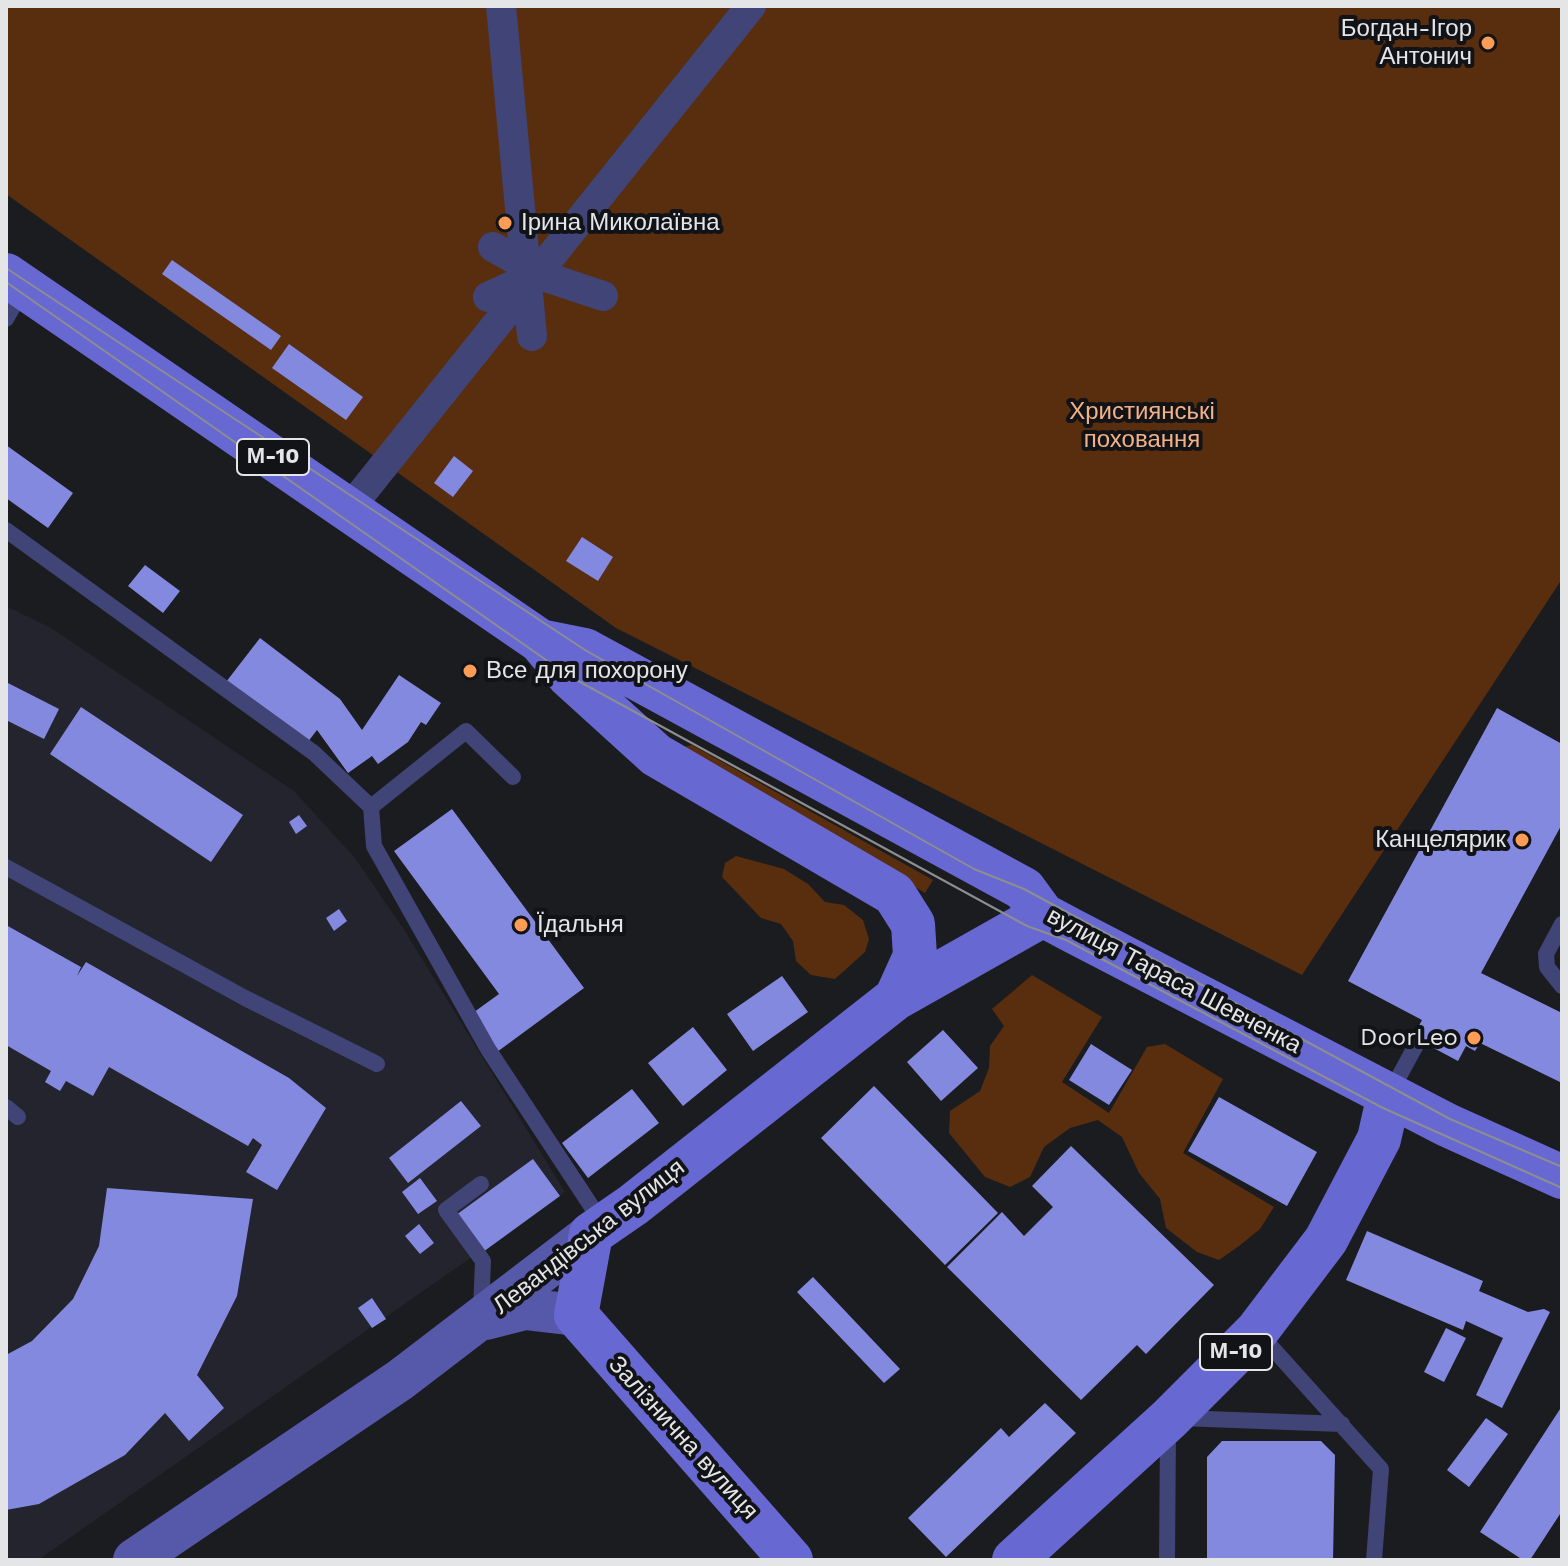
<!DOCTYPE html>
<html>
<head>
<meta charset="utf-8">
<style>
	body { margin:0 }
	#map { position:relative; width:1568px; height:1566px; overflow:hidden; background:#1b1c1f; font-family:"Work Sans",sans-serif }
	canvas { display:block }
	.frame { position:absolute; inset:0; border:8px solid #e4e5e7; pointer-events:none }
</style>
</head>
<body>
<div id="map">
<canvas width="1568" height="1566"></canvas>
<div class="frame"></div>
</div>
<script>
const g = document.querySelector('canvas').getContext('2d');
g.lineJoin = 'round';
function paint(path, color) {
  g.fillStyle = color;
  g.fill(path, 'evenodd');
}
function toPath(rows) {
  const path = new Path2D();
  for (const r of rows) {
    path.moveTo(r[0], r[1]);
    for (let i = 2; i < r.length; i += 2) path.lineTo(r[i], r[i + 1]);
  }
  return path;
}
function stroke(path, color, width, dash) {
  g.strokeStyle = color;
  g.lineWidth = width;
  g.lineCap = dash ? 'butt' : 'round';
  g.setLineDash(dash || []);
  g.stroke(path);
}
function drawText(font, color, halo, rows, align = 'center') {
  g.font = font + ' "Work Sans",sans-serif';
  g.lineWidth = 8;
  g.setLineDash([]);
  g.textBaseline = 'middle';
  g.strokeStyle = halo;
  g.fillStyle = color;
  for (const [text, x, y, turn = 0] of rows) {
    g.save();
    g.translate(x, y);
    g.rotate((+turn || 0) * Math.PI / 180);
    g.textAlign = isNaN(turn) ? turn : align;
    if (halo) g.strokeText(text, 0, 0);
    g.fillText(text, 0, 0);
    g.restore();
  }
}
paint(toPath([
	[6,606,51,628,294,791,355,858,405,931,565,1192,38,1560,6,1560]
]), '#23242d');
paint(toPath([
	[6,6,1562,6,1562,579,1302,975,616,628,6,194],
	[692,745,933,880,925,893,684,747],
	[736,856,784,869,808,884,825,902,844,905,863,920,869,939,865,952,835,979,811,975,796,961,793,941,781,924,761,918,722,877,725,863],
	[1032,975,1102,1017,1062,1082,1109,1113,1147,1047,1165,1044,1223,1079,1183,1153,1274,1207,1260,1229,1239,1246,1219,1260,1197,1252,1166,1228,1160,1199,1139,1173,1122,1137,1098,1120,1070,1128,1044,1147,1030,1177,1010,1187,985,1177,949,1133,950,1111,980,1091,989,1068,990,1046,1004,1026,992,1009]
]), '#582e0f');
paint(toPath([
	[172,260,281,336,271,350,162,274],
	[289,344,363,397,346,420,272,368],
	[6,445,73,493,48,528,6,498],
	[454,456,473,471,453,497,434,483],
	[582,537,613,557,598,581,566,561],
	[145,565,180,591,163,613,128,586],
	[260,638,340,699,362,730,399,675,441,703,426,725,421,722,408,742,378,764,372,756,348,773,317,730,307,743,226,682],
	[6,682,59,709,44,739,6,720],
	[81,707,243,815,211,862,50,754],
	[1497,708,1562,744,1562,824,1481,973,1562,1013,1562,1083,1480,1043,1475,1051,1466,1046,1458,1061,1413,1037,1422,1020,1348,981],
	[452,809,584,988,497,1052,470,1015,499,994,394,851],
	[299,815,307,826,296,834,289,822],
	[339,909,347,921,334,931,326,918],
	[6,925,81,967,77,976,86,962,289,1078,326,1108,277,1190,246,1172,262,1145,253,1138,248,1146,109,1067,93,1096,66,1081,60,1091,45,1082,51,1071,6,1045],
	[782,976,808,1012,753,1051,727,1014],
	[693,1027,727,1070,683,1106,648,1063],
	[943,1030,978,1068,941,1101,907,1062],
	[1091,1044,1132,1070,1109,1105,1069,1080],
	[874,1086,998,1213,945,1265,821,1138],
	[632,1089,659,1123,588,1178,562,1143],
	[1219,1097,1317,1152,1287,1206,1188,1151],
	[461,1101,481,1126,408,1183,389,1158],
	[1071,1146,1214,1285,1146,1354,1137,1345,1081,1400,947,1267,1002,1212,1024,1236,1053,1207,1032,1186],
	[533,1159,560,1196,483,1252,456,1215],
	[420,1178,437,1201,418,1214,402,1192],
	[107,1188,253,1199,237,1296,197,1375,224,1408,189,1441,165,1413,125,1455,39,1504,6,1510,6,1355,32,1341,73,1299,99,1246],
	[419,1224,434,1243,420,1254,405,1236],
	[1367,1231,1483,1281,1479,1291,1528,1312,1544,1309,1550,1312,1502,1408,1476,1395,1503,1338,1466,1321,1463,1330,1346,1280],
	[813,1277,900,1369,884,1383,797,1292],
	[372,1298,386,1319,372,1328,358,1308],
	[1446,1328,1466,1338,1444,1382,1424,1372],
	[1045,1403,1076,1433,946,1557,908,1518,1001,1428,1009,1437],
	[1562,1406,1562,1511,1530,1560,1523,1560,1480,1532],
	[1486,1418,1508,1434,1469,1487,1447,1470],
	[1222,1441,1321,1441,1335,1455,1333,1560,1207,1560,1207,1457]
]), '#8489e0');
stroke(toPath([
	[6,319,23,289],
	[6,530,314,753,371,807],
	[513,777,466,731,371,807,374,846,488,1049,603,1224],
	[6,867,245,998,377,1064],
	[1562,924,1546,954,1547,967,1562,986],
	[1390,1093,1415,1047],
	[6,1107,18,1117],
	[481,1184,446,1210,483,1261,481,1311],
	[1258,1332,1381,1469,1374,1560],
	[1180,1418,1342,1424],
	[1167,1560,1168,1431]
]), '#414477', 16);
stroke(toPath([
	[501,6,532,336],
	[493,247,546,277,603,296],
	[488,297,534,276],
	[349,509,751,6]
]), '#414477', 30);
stroke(toPath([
	[486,1319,525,1309,576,1315],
	[134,1560,400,1380,591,1234]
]), '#5658aa', 42);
stroke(toPath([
	[6,275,540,641,569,676,656,755,894,894,913,924,915,956,896,998],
	[540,641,585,650,1024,889,1043,915,1071,930,1447,1125,1562,1177],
	[791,1560,576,1315,591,1234,633,1205,896,998,1043,915],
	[1014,1560,1169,1419,1257,1331,1326,1240,1379,1139,1389,1095]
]), '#6768d2', 44);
stroke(toPath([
	[6,268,585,650,974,869,1024,889,1450,1119,1562,1167],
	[6,282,569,676,1027,926,1066,940,1383,1108,1562,1188]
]), '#8d8e90', 2);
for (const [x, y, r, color] of [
	[1488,43,8,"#fd9c56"],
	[505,223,8,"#fd9c56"],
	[470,671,8,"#fd9c56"],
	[1522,840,8,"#fd9c56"],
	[521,925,8,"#fd9c56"],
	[1474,1038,8,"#fd9c56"]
]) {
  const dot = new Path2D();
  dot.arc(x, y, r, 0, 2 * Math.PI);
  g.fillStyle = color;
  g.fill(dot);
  stroke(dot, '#121316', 3);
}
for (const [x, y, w] of [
	[273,457,72],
	[1236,1352,72]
]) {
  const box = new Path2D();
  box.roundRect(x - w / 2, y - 18, w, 36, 6);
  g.fillStyle = '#121316';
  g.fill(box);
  stroke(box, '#e4e5e7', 2);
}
drawText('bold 22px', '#e4e5e7', null, [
	["М-10",273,457],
	["М-10",1236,1352]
]);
drawText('24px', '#e4e5e7', '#121316', [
	["Богдан-Ігор",1472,29],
	["Антонич",1472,57],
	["Ірина Миколаївна",521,223,"left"],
	["Все для похорону",486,671,"left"],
	["Канцелярик",1506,840],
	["Їдальня",537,925,"left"],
	["DoorLeo",1458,1038]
], 'right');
drawText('24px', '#f2b186', '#121316', [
	["Християнські",1142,412],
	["поховання",1142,440]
]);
drawText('24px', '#e4e5e7', '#121316', [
	["вулиця Тараса Шевченка",1174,981,28],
	["Левандівська вулиця",589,1237,-38],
	["Залізнична вулиця",683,1438,48]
]);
</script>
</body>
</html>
